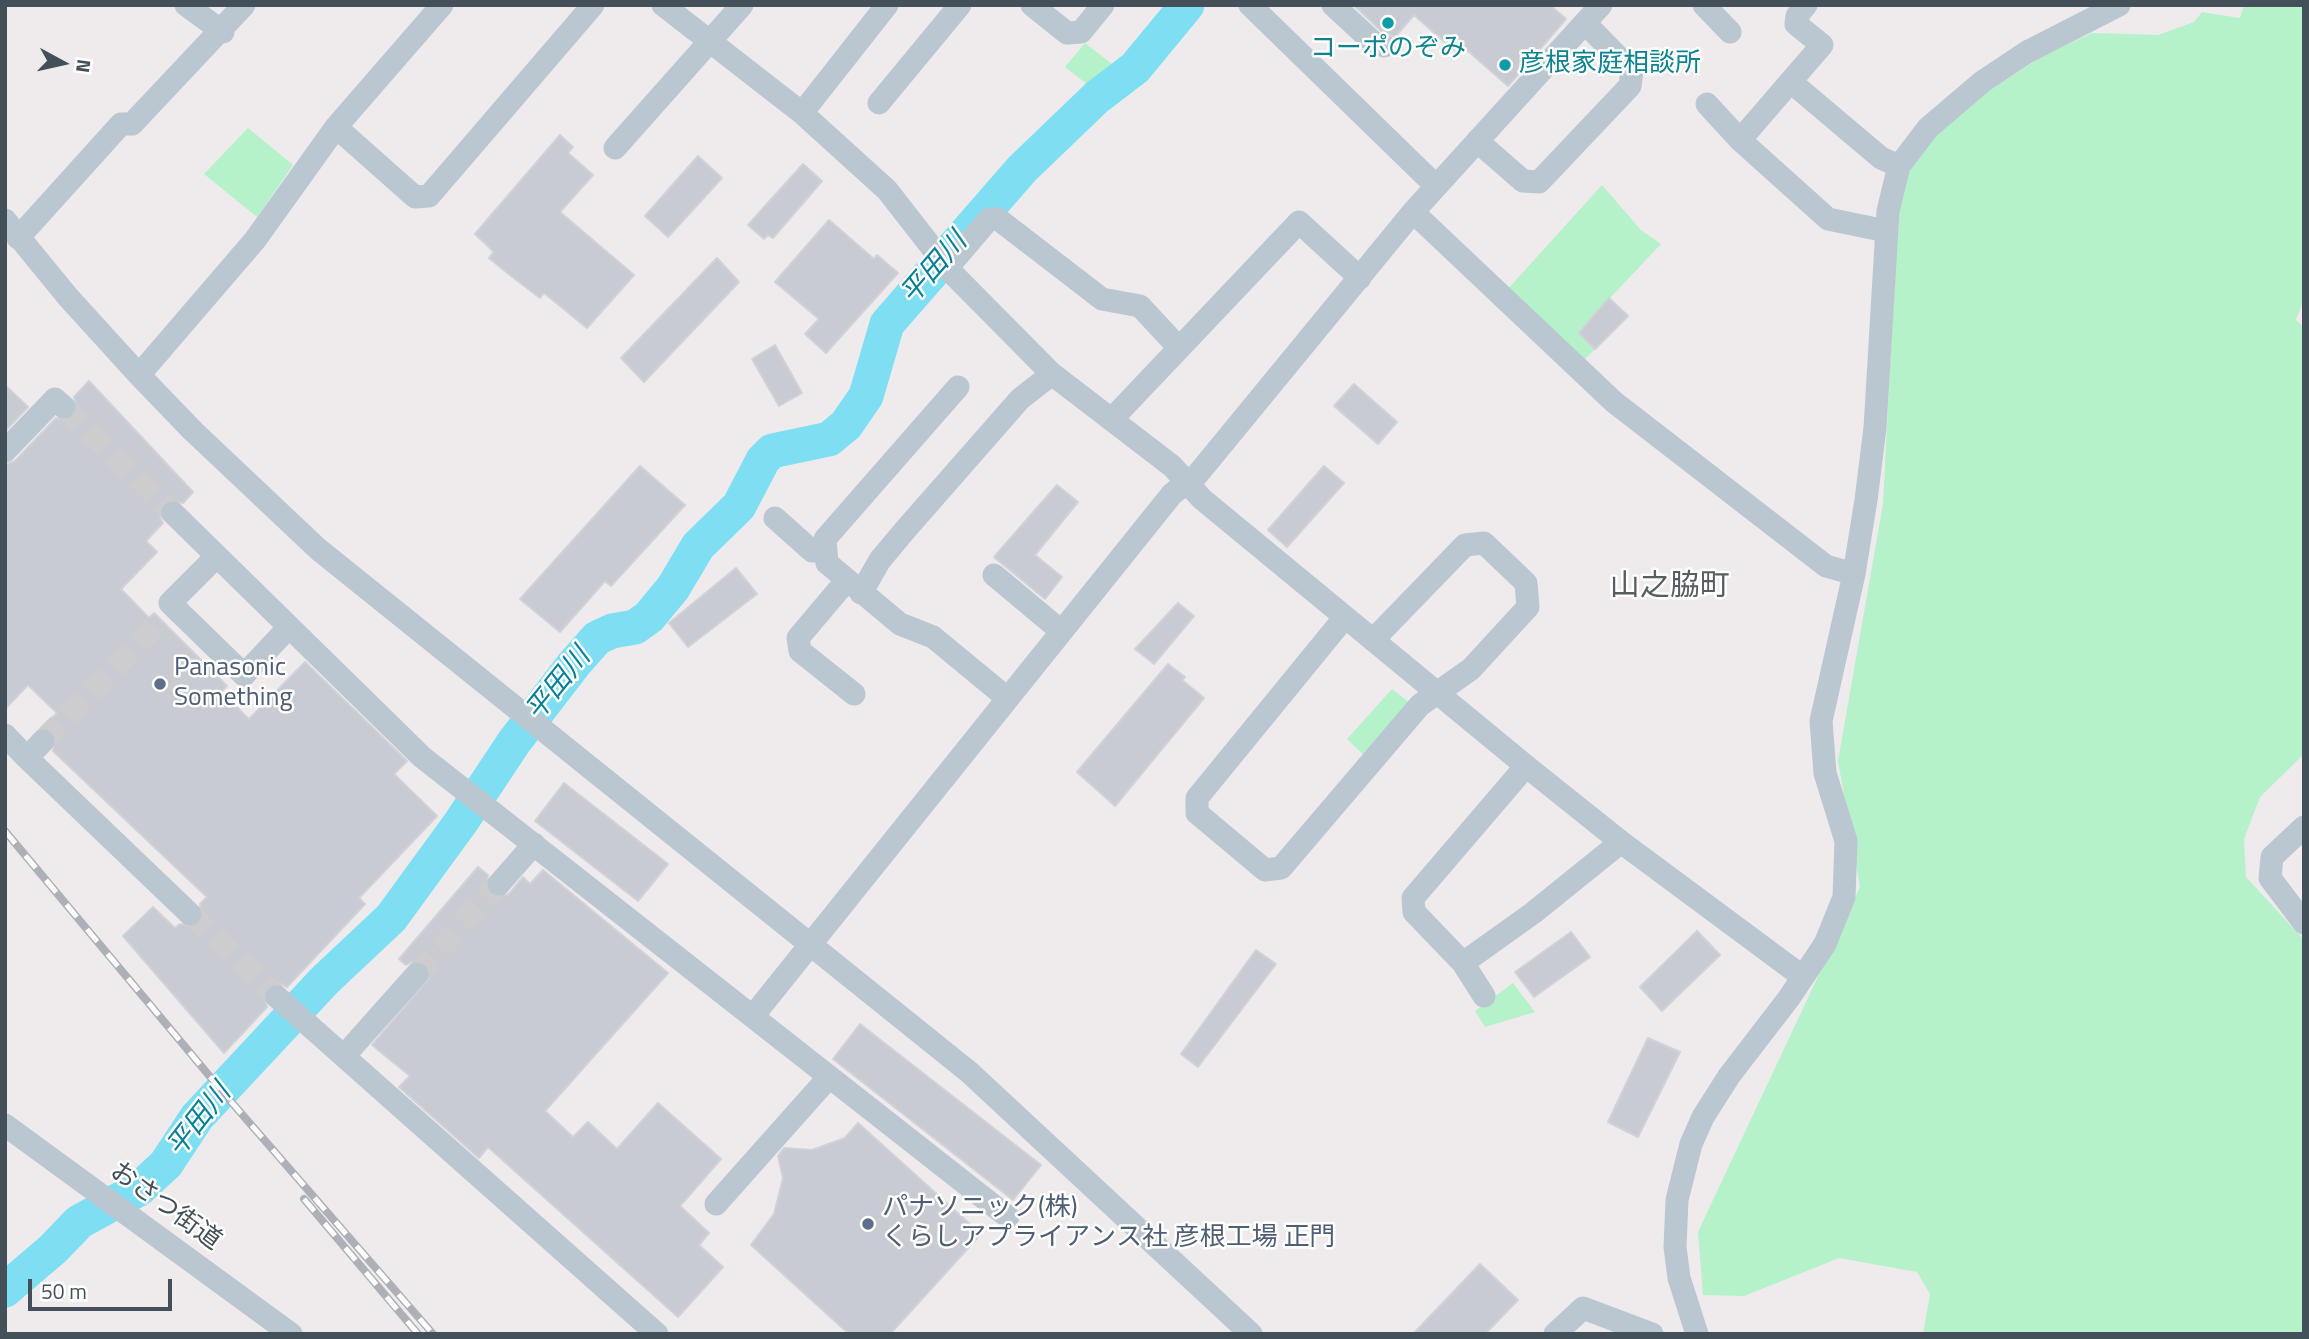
<!DOCTYPE html>
<html>
<head>
<meta charset="utf-8">
<style>
	body { margin:0 }
	#map { position:relative; width:2309px; height:1339px; overflow:hidden; background:#efebec; font-family:"Titillium Web",sans-serif }
	canvas { display:block }
	.frame { position:absolute; inset:0; border:7px solid #43505a; pointer-events:none }
	.north { position:absolute; left:28px; top:28px; width:70px; height:70px; -webkit-text-stroke:5px #fff; paint-order:stroke; rotate:98deg; font-size:19px; font-weight:700; line-height:28px; text-align:center; color:#43505a }
	.north::after { content:''; display:block; margin:auto; width:24px; height:32px; background:#43505a; clip-path:polygon(50% 0,100% 100%,50% 72%,0 100%) }
	.scale { position:absolute; left:28px; top:1279px; width:144px; height:32px; box-sizing:border-box; border:4px solid #43505a; border-top:0; padding-left:9px; font-size:21px; line-height:24px; white-space:nowrap; color:#43505a; -webkit-text-stroke:5px #fff; paint-order:stroke }
</style>
</head>
<body>
<div id="map">
<canvas width="2309" height="1339"></canvas>
<div class="frame"></div>
<div class="north">N</div>
<div class="scale">50 m</div>
</div>
<script>
const g = document.querySelector('canvas').getContext('2d');
g.lineJoin = 'round';
function paint(path, color) {
  g.fillStyle = color;
  g.fill(path, 'evenodd');
}
function toPath(rows) {
  const path = new Path2D();
  for (const r of rows) {
    path.moveTo(r[0], r[1]);
    for (let i = 2; i < r.length; i += 2) path.lineTo(r[i], r[i + 1]);
  }
  return path;
}
function stroke(path, color, width, dash) {
  g.strokeStyle = color;
  g.lineWidth = width;
  g.lineCap = dash ? 'butt' : 'round';
  g.setLineDash(dash || []);
  g.stroke(path);
}
function drawText(font, color, halo, rows, align = 'center') {
  g.font = font + ' "Titillium Web","Noto Sans JP",sans-serif';
  g.lineWidth = 5;
  g.setLineDash([]);
  g.textBaseline = 'middle';
  g.strokeStyle = halo;
  g.fillStyle = color;
  for (const [text, x, y, turn = 0] of rows) {
    g.save();
    g.translate(x, y);
    g.rotate((+turn || 0) * Math.PI / 180);
    g.textAlign = isNaN(turn) ? turn : align;
    if (halo) g.strokeText(text, 0, 0);
    g.fillText(text, 0, 0);
    g.restore();
  }
}
paint(toPath([
	[2244,5,2304,5,2304,299,2296,320,2304,327,2304,754,2260,797,2244,839,2246,877,2304,940,2304,1334,1923,1334,1930,1294,1917,1272,1839,1258,1744,1296,1703,1295,1698,1232,1860,887,1838,761,1883,504,1898,211,1909,168,1934,135,1977,99,2041,57,2092,33,2158,35,2194,22,2202,12,2240,18],
	[1085,43,1117,68,1092,88,1065,67],
	[248,128,293,165,257,217,204,174],
	[1602,185,1641,230,1661,244,1610,298,1628,316,1579,365,1506,291],
	[1392,689,1411,704,1366,757,1347,739],
	[1513,983,1535,1012,1485,1027,1475,1011]
]), '#b5f1c9');
stroke(toPath([
	[5,1290,53,1249,79,1222,139,1189,166,1164,197,1117,325,980,391,918,461,822,514,742,574,664,597,638,612,631,635,627,649,617,673,588,698,546,739,506,763,460,772,451,829,439,846,425,866,396,887,324,1022,169,1097,97,1135,68,1187,5]
]), '#7fdff2', 35);
const building = toPath([
	[1354,5,1550,5,1566,19,1508,86,1460,44,1455,51,1414,15,1395,37,1380,30,1354,5],
	[560,135,573,147,568,153,593,175,560,212,634,275,587,328,544,293,540,298,506,272,489,258,494,252,475,234,560,135],
	[698,156,722,178,668,237,645,216,698,156],
	[803,164,822,181,773,238,768,235,764,239,748,225,803,164],
	[829,220,874,259,877,255,898,273,826,353,805,334,819,319,775,282,829,220],
	[717,258,739,282,644,382,621,358,717,258],
	[1609,298,1628,316,1595,349,1579,333,1609,298],
	[775,345,802,393,779,406,752,359,775,345],
	[89,381,193,492,183,503,170,499,163,504,159,516,163,523,146,541,157,552,121,589,149,618,154,613,227,686,221,692,249,719,305,662,407,761,394,774,437,816,359,898,365,904,287,987,279,983,267,987,263,995,267,1007,224,1053,123,936,153,907,175,928,180,924,195,927,203,918,200,904,207,897,53,751,56,736,52,730,42,727,57,713,28,685,5,709,5,465,15,461,56,418,68,420,74,417,78,409,74,397,89,381],
	[1354,384,1397,422,1378,444,1334,406,1354,384],
	[5,385,28,407,5,431,5,385],
	[640,466,685,505,611,586,605,581,560,632,520,599,640,466],
	[1324,466,1344,483,1287,547,1268,530,1324,466],
	[1057,485,1078,502,1035,555,1062,577,1045,599,994,557,1057,485],
	[736,568,757,594,688,647,669,623,736,568],
	[1178,603,1194,616,1154,664,1135,649,1178,603],
	[1168,664,1185,677,1182,680,1204,698,1115,806,1077,772,1168,664],
	[564,783,668,864,638,901,535,821,564,783],
	[478,867,488,875,486,889,497,898,509,894,523,877,530,884,543,870,668,973,545,1111,573,1137,588,1122,617,1149,658,1103,721,1159,680,1206,709,1233,699,1245,723,1267,678,1317,488,1147,479,1158,399,1087,410,1076,372,1045,430,977,426,963,413,961,406,965,399,959,478,867],
	[1697,931,1720,955,1662,1011,1640,987,1697,931],
	[1571,932,1590,957,1534,997,1515,972,1571,932],
	[1256,950,1276,964,1198,1067,1181,1054,1256,950],
	[860,1024,1041,1165,1013,1200,833,1059,860,1024],
	[1648,1038,1680,1052,1638,1137,1608,1122,1648,1038],
	[858,1123,981,1234,890,1334,849,1334,751,1245,774,1214,783,1178,778,1156,784,1148,812,1150,845,1138,858,1123],
	[1480,1264,1518,1300,1485,1334,1413,1334,1480,1264]
]);
paint(building, '#c8cbd1');
stroke(building, '#cfd2d8', 2);
stroke(toPath([
	[64,407,173,513],
	[43,741,161,620],
	[190,914,277,997],
	[417,974,499,884]
]), '#cdcccf', 23, [23, 11]);
stroke(toPath([
	[186,5,223,32],
	[663,5,802,113,887,190,951,272,1052,374,1172,466,1202,499,1526,766,1621,842,1803,977],
	[1032,5,1067,33,1081,32,1103,5],
	[1250,5,1436,186],
	[1333,5,1373,42,1384,46],
	[1704,5,1730,32],
	[1791,82,1881,158,1899,166],
	[879,103,960,5],
	[1707,104,1740,140,1828,219,1886,231],
	[802,113,887,5],
	[336,127,415,197,429,196,593,5],
	[1740,140,1822,45,1796,24,1797,16,1806,5],
	[1477,141,1523,181,1539,182,1630,86,1632,71,1585,23],
	[615,148,742,5],
	[1413,212,1614,402,1826,566,1854,574],
	[5,220,68,297,139,375,193,431,318,549,969,1072,1251,1334],
	[18,238,121,124,132,124,244,5],
	[948,267,989,219,998,219,1102,299,1140,306,1179,348],
	[139,375,255,240,336,127,442,5],
	[958,387,825,539,827,563,900,624,933,637,1007,698],
	[1112,419,1299,222,1360,278],
	[5,451,55,399,64,407],
	[173,513,422,757,1008,1217],
	[775,518,812,551,826,551],
	[217,556,170,603,244,675,289,627],
	[994,575,1061,631],
	[847,580,798,638,800,651,854,694],
	[861,593,880,560,906,529,1020,399,1052,374],
	[1345,617,1197,798,1197,813,1265,870,1281,868,1420,705,1471,669,1528,607,1526,583,1484,543,1465,545,1373,640],
	[5,735,27,758],
	[43,741,27,758,190,914],
	[2304,827,2272,857,2270,878,2304,923],
	[499,884,534,844],
	[1463,963,1533,913,1621,842],
	[1484,996,1463,963,1414,912,1413,898,1526,766],
	[277,997,657,1334],
	[753,1016,1172,494,1197,475,1413,212,1601,5],
	[344,1056,417,974],
	[5,1125,291,1334],
	[716,1204,829,1077],
	[1555,1334,1583,1308,1652,1334],
	[1697,1334,1679,1278,1675,1247,1677,1200,1691,1144,1703,1117,1729,1076,1789,998,1825,944,1844,897,1846,841,1825,773,1821,721,1854,574,1866,500,1875,428,1888,211,1899,166,1928,128,1982,82,2027,52,2119,5]
]), '#bbc7d0', 23);
const rail = toPath([
	[5,831,227,1097,433,1334],
	[304,1199,418,1334]
]);
stroke(rail, '#adb1b7', 8);
stroke(rail, '#fff', 5, [16]);
for (const [x, y, r, color] of [
	[1388,23,7,"#0f9aa8"],
	[1505,65,7,"#0f9aa8"],
	[160,684,7,"#5c6f8a"],
	[868,1224,7,"#5c6f8a"]
]) {
  const dot = new Path2D();
  dot.arc(x, y, r, 0, 2 * Math.PI);
  g.fillStyle = color;
  g.fill(dot);
  stroke(dot, '#fff', 2.5);
}
drawText('26px', '#0d838f', '#fff', [
	["コーポのぞみ",1388,50],
	["彦根家庭相談所",1519,65,"left"]
]);
drawText('26px', '#4e5e75', '#fff', [
	["Panasonic",174,669],
	["Something",174,699],
	["パナソニック(株)",882,1209],
	["くらしアプライアンス社 彦根工場 正門",882,1239]
], 'left');
drawText('26px', '#43505a', '#fff', [
	["おさつ街道",165,1207,36]
]);
drawText('italic 28px', '#047f96', '#fff', [
	["平田川",935,269,-49],
	["平田川",559,685,-51],
	["平田川",200,1121,-52]
]);
drawText('30px', '#585d61', '#fff', [
	["山之脇町",1670,588]
]);
</script>
</body>
</html>
